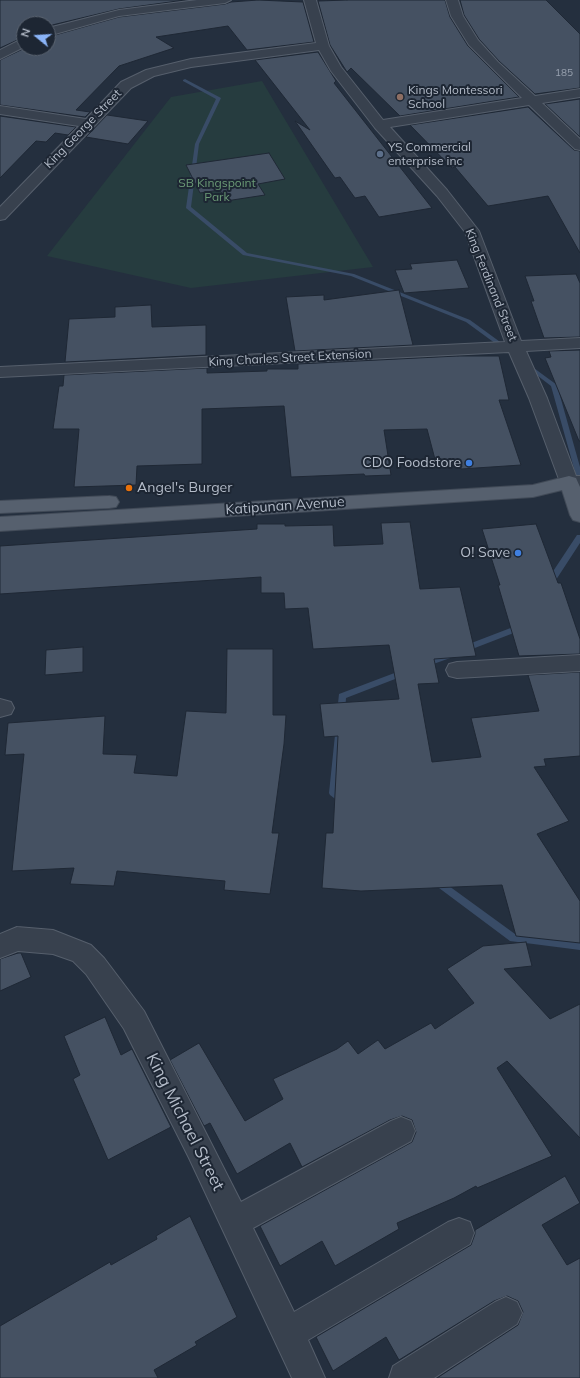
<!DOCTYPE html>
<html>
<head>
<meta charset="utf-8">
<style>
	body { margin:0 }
	#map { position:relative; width:580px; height:1378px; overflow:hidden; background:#242f3e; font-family:Mulish,sans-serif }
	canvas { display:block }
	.north { position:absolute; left:16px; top:16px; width:40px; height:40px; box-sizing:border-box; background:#1d2633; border:1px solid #59626f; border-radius:50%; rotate:288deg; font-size:11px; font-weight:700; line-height:16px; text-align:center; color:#b4bcc9 }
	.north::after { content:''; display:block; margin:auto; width:14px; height:18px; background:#8ab4f8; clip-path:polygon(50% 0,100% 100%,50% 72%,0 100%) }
</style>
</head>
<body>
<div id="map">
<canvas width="580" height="1378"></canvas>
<div class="north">N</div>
</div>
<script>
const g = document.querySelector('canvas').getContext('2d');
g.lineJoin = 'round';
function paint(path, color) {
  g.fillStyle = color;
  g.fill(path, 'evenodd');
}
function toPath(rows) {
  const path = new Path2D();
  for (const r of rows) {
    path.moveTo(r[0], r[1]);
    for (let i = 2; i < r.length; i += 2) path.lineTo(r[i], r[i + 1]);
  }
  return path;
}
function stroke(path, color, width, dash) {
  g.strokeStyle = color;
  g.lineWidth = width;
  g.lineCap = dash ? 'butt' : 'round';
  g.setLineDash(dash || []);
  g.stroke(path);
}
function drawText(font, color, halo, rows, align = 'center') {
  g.font = font + ' Mulish,sans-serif';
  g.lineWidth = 4;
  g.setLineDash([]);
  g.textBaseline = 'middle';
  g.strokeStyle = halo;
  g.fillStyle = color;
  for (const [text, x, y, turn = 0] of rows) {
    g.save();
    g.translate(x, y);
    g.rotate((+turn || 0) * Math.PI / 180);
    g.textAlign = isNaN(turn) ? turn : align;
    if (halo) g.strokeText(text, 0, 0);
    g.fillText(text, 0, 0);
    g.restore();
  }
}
paint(toPath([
	[262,81,373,267,191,288,47,256,171,97]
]), '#263c3f');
paint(toPath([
	[185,79,221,98,199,144,191,207,247,253,354,274,470,320,507,347,507,349,503,349,466,322,351,276,243,255,186,208,195,144,216,99,183,81,183,80,185,79],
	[527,363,557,385,580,467,580,481,577,479,551,386,525,366,524,365,527,363],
	[577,535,580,535,580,543,552,586,546,586,545,584,546,582,577,535],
	[521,624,524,625,525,627,524,629,467,651,461,651,460,649,461,647,521,624],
	[450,652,453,653,454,655,453,657,425,667,421,664,422,662,450,652],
	[405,669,408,670,409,672,408,674,346,698,345,713,344,715,341,716,338,715,337,713,339,694,405,669],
	[339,732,342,733,343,735,337,792,346,800,345,803,342,804,330,795,329,793,335,735,336,733,339,732],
	[438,878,515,934,580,942,580,950,510,941,435,885,433,882,435,879,438,878]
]), '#394c67');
const building = toPath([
	[0,0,185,0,119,9,48,26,48,24,24,24,24,37,0,48,0,0],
	[258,0,303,2,314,42,247,50,228,26,156,37,174,48,119,66,76,110,90,112,85,117,0,105,0,60,25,48,48,48,48,37,119,17,225,4,231,2,258,0],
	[347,0,445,0,450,17,468,46,519,97,400,116,351,68,347,72,330,45,318,1,347,0],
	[460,0,546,0,580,34,580,88,535,94,499,61,479,39,464,15,460,0],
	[318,52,336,81,334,83,432,208,379,217,365,196,355,198,340,177,335,178,295,121,310,130,255,60,318,52],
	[580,99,580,137,545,104,580,99],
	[528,107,574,150,580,151,580,253,548,196,488,206,455,167,452,168,410,125,528,107],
	[107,115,148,121,128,144,86,137,107,115],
	[0,116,76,127,68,135,55,133,46,142,36,141,0,178,0,116],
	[269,153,285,179,258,184,265,195,226,201,220,190,200,193,186,165,269,153],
	[457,260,469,288,404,293,395,270,412,269,410,264,457,260],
	[576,274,580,283,580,337,544,338,531,301,534,301,525,276,576,274],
	[399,290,413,345,295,351,286,297,324,295,324,300,399,290],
	[151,305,152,327,206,325,206,355,65,362,69,319,115,317,115,307,151,305],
	[580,350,580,441,579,441,545,358,551,357,549,351,580,350],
	[458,356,499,356,509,400,499,400,521,465,461,469,460,465,437,467,427,429,384,430,391,475,365,476,364,474,291,477,284,406,202,409,202,464,137,466,136,485,74,487,79,429,53,429,59,386,63,386,64,375,207,368,207,373,267,371,267,369,298,369,298,364,458,356],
	[410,522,420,589,460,587,476,656,434,659,439,683,418,684,432,762,481,757,471,718,539,711,528,675,580,672,580,756,544,759,546,766,534,767,569,821,537,834,580,901,580,943,516,936,502,885,361,891,322,888,326,833,333,833,338,736,324,737,320,704,399,699,389,645,313,649,308,608,285,609,284,593,261,593,261,577,0,594,0,546,257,529,257,524,285,524,285,526,333,525,334,546,383,544,381,523,410,522],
	[536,524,558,583,561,583,580,639,580,654,519,656,498,585,500,585,482,529,536,524],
	[83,647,83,672,45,675,46,650,83,647],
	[227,649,273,649,273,715,286,715,284,744,272,833,279,833,270,894,224,890,225,881,117,871,114,886,70,884,74,868,12,871,24,754,5,755,8,723,105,716,103,754,137,755,134,773,177,776,186,711,226,713,227,649],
	[526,942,532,966,504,969,550,1019,580,1004,580,1138,507,1061,497,1068,552,1156,477,1188,476,1186,454,1198,397,1223,399,1229,335,1266,322,1241,280,1266,260,1226,412,1142,416,1132,412,1120,402,1116,390,1120,302,1167,290,1143,237,1174,210,1123,204,1126,170,1060,199,1043,245,1121,283,1099,273,1079,337,1049,348,1041,358,1054,378,1040,385,1049,431,1023,435,1029,474,1003,447,969,483,946,526,942],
	[18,953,21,953,31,977,0,991,0,959,18,953],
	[105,1017,121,1055,132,1049,171,1127,108,1160,73,1079,80,1075,64,1036,105,1017],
	[565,1176,580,1203,542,1225,567,1265,580,1258,580,1378,437,1378,518,1325,523,1312,518,1301,507,1296,494,1301,399,1360,386,1337,333,1371,316,1337,471,1245,475,1234,475,1230,565,1176],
	[190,1216,237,1317,195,1342,197,1345,154,1370,158,1378,0,1378,0,1326,110,1262,111,1265,157,1239,156,1236,190,1216]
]);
paint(building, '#455162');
stroke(building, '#1f2835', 1);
const minor = toPath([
	[197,0,231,0,225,3,119,16,48,36,48,28,119,10,197,0],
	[304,0,316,0,329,46,341,67,383,120,522,98,469,45,451,16,446,0,458,0,463,16,478,40,498,62,535,96,580,89,580,97,542,103,580,139,580,150,575,149,529,105,390,127,447,190,479,231,521,341,580,338,580,348,526,351,547,398,576,476,580,476,580,488,562,486,560,482,529,398,509,352,0,377,0,367,505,342,465,232,437,196,375,128,331,71,319,50,191,67,154,76,131,88,5,219,0,220,0,207,79,126,0,114,0,106,86,119,121,82,146,70,191,59,316,43,304,0],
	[24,38,24,47,0,59,0,50,24,38],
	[580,655,580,671,457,678,449,676,446,670,449,664,457,662,580,655],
	[0,699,11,702,14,708,11,714,0,717,0,699],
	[17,927,53,930,91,945,104,958,144,1011,241,1202,391,1121,401,1117,411,1121,415,1131,411,1141,253,1228,294,1312,448,1222,459,1218,470,1222,474,1233,470,1244,308,1340,325,1378,292,1378,189,1158,124,1029,86,974,73,961,53,954,18,951,0,958,0,934,17,927],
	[506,1297,517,1302,522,1313,517,1324,434,1378,389,1378,393,1366,495,1302,506,1297]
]);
const major = toPath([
	[569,476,576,478,580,487,580,522,573,520,570,515,562,490,533,497,0,531,0,517,533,485,569,476],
	[109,496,116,497,119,502,116,507,109,508,0,513,0,501,109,496]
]);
stroke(minor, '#565f6c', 2);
stroke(major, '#414a57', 2);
paint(minor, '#38414e');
paint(major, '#56606e');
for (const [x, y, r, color] of [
	[400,97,4,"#8d6e63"],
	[380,154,4,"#5c6f8a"],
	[469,463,4,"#3f7fe0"],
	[129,488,4,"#e8710a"],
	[518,553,4,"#3f7fe0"]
]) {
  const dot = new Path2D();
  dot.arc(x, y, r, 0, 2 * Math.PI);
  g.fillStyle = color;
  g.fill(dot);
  stroke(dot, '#1d2633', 1.5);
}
drawText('10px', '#98a1af', null, [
	["185",564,73]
]);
drawText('12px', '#b4bcc9', '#1d2633', [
	["Kings Montessori",408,90],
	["School",408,104],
	["YS Commercial",388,147],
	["enterprise inc",388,161]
], 'left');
drawText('12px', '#b4bcc9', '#1d2633', [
	["King George Street",83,129,-46],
	["King Ferdinand Street",491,285,68],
	["King Charles Street Extension",290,358,-3]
]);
drawText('12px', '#6b9a76', '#1d2633', [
	["SB Kingspoint",217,183],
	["Park",217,197]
]);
drawText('14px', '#b4bcc9', '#1d2633', [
	["CDO Foodstore",461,463],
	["Angel's Burger",137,488,"left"],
	["O! Save",510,553]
], 'right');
drawText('14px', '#b4bcc9', '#1d2633', [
	["Katipunan Avenue",285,506,-4]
]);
drawText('17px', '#b4bcc9', '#1d2633', [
	["King Michael Street",185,1122,63]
]);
</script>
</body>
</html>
